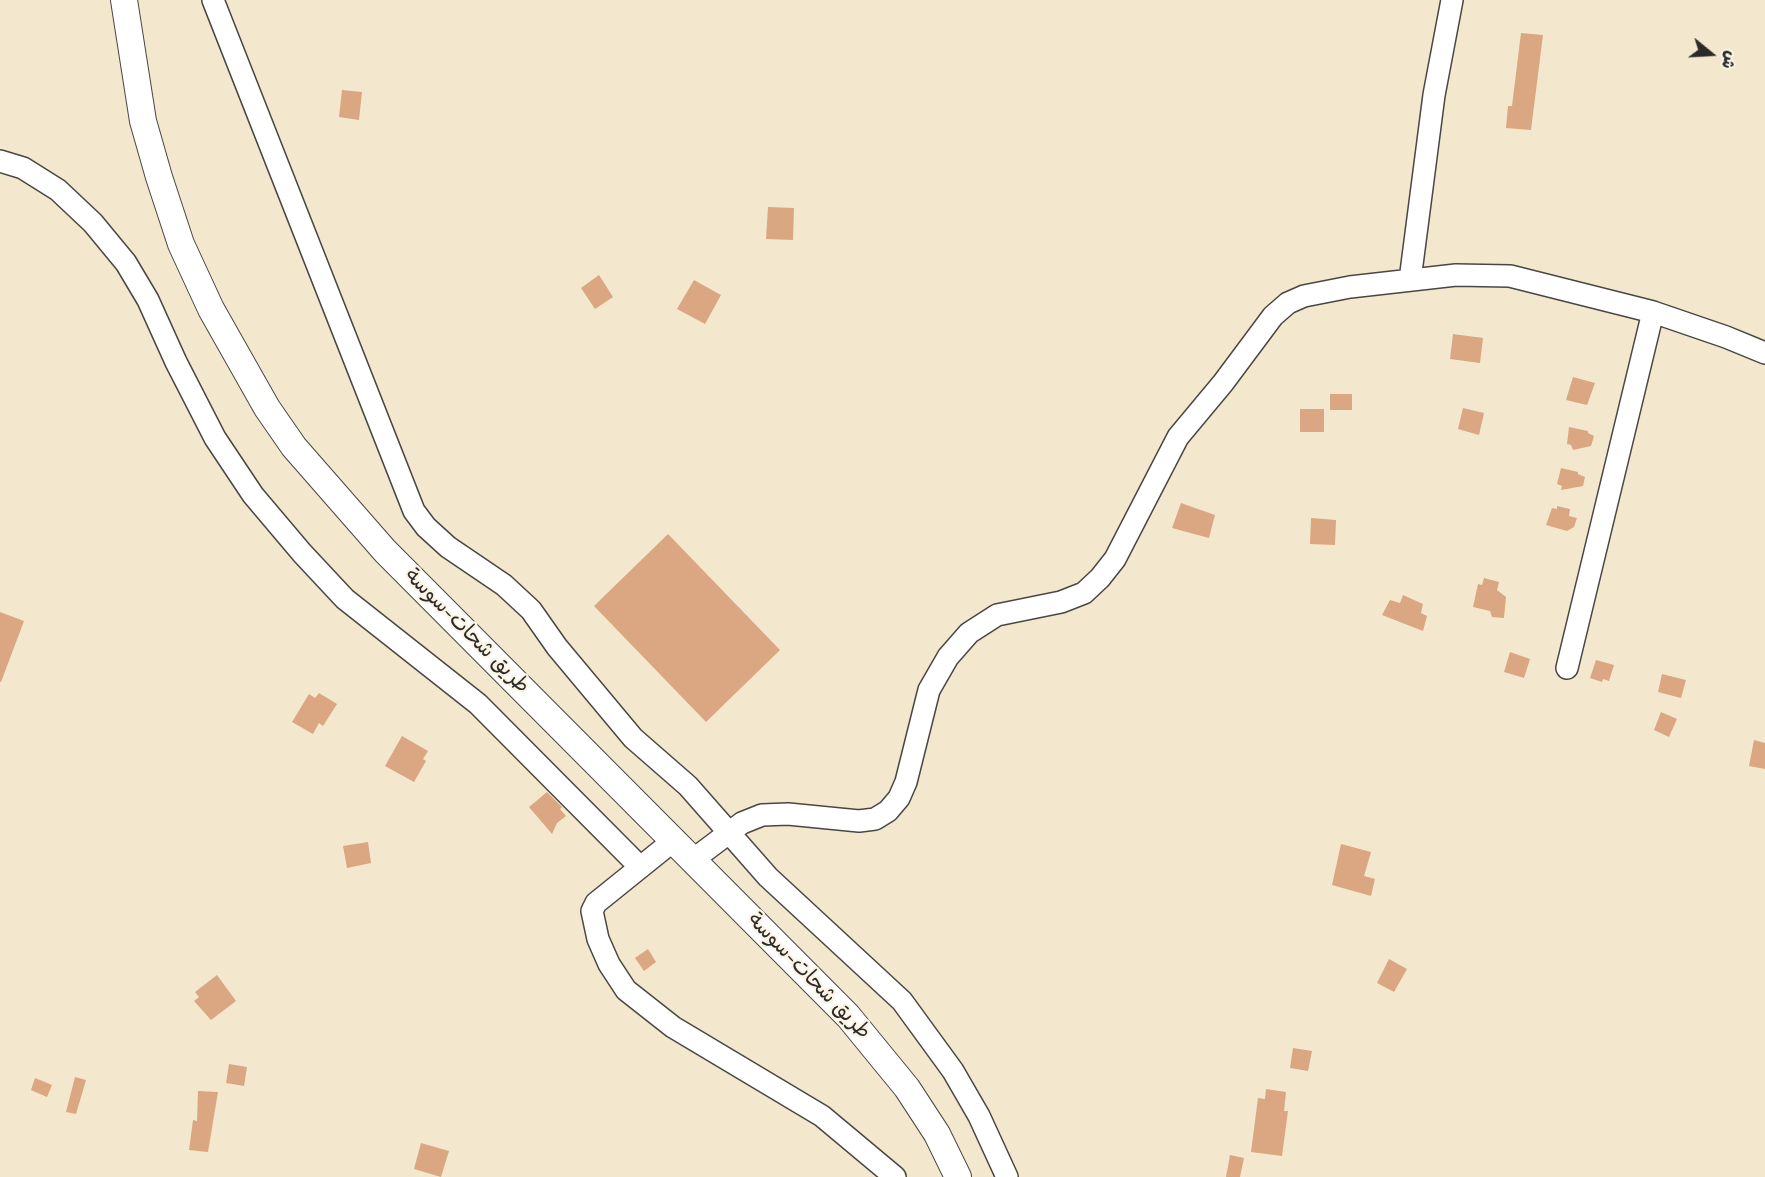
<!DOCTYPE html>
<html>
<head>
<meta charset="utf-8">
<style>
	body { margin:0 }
	#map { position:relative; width:1765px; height:1177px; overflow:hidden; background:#f3e8ce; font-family:Mynerve,"Playpen Sans Arabic",sans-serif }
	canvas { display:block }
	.north { position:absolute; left:1681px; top:24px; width:60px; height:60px; -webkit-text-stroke:4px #fcf5e5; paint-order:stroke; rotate:108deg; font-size:16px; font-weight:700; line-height:24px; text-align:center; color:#2b2b2b }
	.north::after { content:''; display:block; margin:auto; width:21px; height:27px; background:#2b2b2b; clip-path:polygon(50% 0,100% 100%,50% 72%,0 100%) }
</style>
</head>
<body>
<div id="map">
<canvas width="1765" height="1177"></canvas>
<div class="north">ش</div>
</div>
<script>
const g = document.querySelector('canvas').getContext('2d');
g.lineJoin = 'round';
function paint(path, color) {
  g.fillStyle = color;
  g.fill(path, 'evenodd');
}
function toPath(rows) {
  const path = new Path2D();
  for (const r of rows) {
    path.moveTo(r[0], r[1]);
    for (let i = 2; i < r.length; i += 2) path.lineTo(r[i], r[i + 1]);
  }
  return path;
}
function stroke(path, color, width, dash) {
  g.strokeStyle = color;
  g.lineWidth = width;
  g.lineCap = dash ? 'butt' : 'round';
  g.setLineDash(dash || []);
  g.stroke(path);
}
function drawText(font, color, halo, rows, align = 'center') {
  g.font = font + ' Mynerve,"Playpen Sans Arabic",sans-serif';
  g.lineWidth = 4.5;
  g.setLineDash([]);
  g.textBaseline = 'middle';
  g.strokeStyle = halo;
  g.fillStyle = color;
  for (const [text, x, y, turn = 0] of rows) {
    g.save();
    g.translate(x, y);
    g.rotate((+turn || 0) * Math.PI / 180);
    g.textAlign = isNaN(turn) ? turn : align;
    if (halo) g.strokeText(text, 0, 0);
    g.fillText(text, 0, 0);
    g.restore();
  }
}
paint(toPath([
	[1521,33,1543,35,1531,130,1506,128,1508,106,1512,106],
	[342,90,362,92,359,120,339,117],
	[768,207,794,208,793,240,766,239],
	[599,275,613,297,595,309,581,288],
	[694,280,721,295,705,324,677,309],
	[1453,334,1483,338,1480,363,1450,359],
	[1573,377,1595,383,1587,405,1566,400],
	[1330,394,1352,394,1352,410,1330,410],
	[1463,408,1484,413,1479,435,1458,429],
	[1300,409,1324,409,1324,432,1300,432],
	[1569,427,1588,431,1588,433,1594,436,1591,446,1573,450,1571,445,1567,444],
	[1561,468,1578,472,1578,474,1585,477,1583,486,1561,490,1562,486,1557,484],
	[1181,503,1215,515,1209,538,1172,528],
	[1557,506,1570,509,1569,516,1577,518,1574,527,1567,531,1546,525,1552,508,1557,509],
	[1311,518,1336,520,1335,545,1310,544],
	[668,534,780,650,706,722,594,606],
	[1484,578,1499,582,1497,590,1506,597,1504,618,1492,617,1490,611,1473,607,1478,584,1482,585],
	[1403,595,1423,604,1421,613,1427,616,1423,631,1382,615,1390,600,1400,603],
	[0,612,24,621,1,682,0,682],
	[1510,652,1530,659,1524,678,1504,672],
	[1596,660,1614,665,1609,681,1603,679,1602,682,1590,678],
	[1662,674,1686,680,1681,698,1658,692],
	[319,693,337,704,323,726,319,723,313,734,292,722,309,694,315,698],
	[1661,712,1677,719,1669,737,1654,730],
	[402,736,428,751,423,759,426,761,414,782,385,766],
	[1754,740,1765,743,1765,769,1749,766],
	[547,792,562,807,560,809,566,816,557,823,552,834,529,807],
	[368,842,371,863,347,868,343,846],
	[1341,844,1371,852,1364,876,1375,879,1371,896,1332,885],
	[648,949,656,962,644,971,635,958],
	[1389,959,1407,969,1394,992,1377,983],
	[217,975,236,1001,211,1020,194,1001,199,997,195,992],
	[1293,1048,1312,1051,1308,1071,1290,1068],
	[229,1064,247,1067,244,1086,226,1083],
	[75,1077,86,1080,76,1114,66,1112],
	[35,1078,52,1085,47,1097,31,1090],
	[1266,1089,1286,1092,1284,1111,1288,1111,1282,1156,1251,1152,1258,1098,1265,1099],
	[198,1091,218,1092,208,1152,189,1150,193,1120,197,1121],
	[421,1143,449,1151,441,1177,414,1169],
	[1230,1155,1244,1158,1240,1177,1226,1177]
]), '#dba682');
const minor = toPath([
	[213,0,414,511,426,527,448,547,504,585,531,610,557,647,633,738,688,786,768,877,902,1001,953,1071,979,1116,1007,1177],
	[0,161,23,168,58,190,93,223,126,263,148,300,176,362,215,438,253,495,302,553,345,599,478,704,640,867],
	[1410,280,1434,95,1452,0],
	[1567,668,1653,312],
	[673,841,596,903,592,911,598,939,609,964,626,990,673,1027,822,1116,895,1177],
	[694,859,742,823,762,815,788,814,859,821,875,819,888,811,899,798,906,782,929,690,948,657,969,633,997,615,1061,602,1084,593,1100,578,1115,559,1178,437,1223,383,1273,316,1288,303,1304,296,1350,287,1456,275,1510,276,1653,312,1726,337,1765,353]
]);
const major = toPath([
	[124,0,143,121,159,177,181,244,211,309,267,408,294,447,385,551,848,1016,907,1088,937,1134,958,1177]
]);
stroke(minor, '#494743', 24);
stroke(major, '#494743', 28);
stroke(minor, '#fff', 21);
stroke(major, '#fff', 26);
drawText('21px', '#2b2b2b', '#fcf5e5', [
	["طريق شحات-سوسة",466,632,45],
	["طريق شحات-سوسة",808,977,46]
]);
</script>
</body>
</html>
